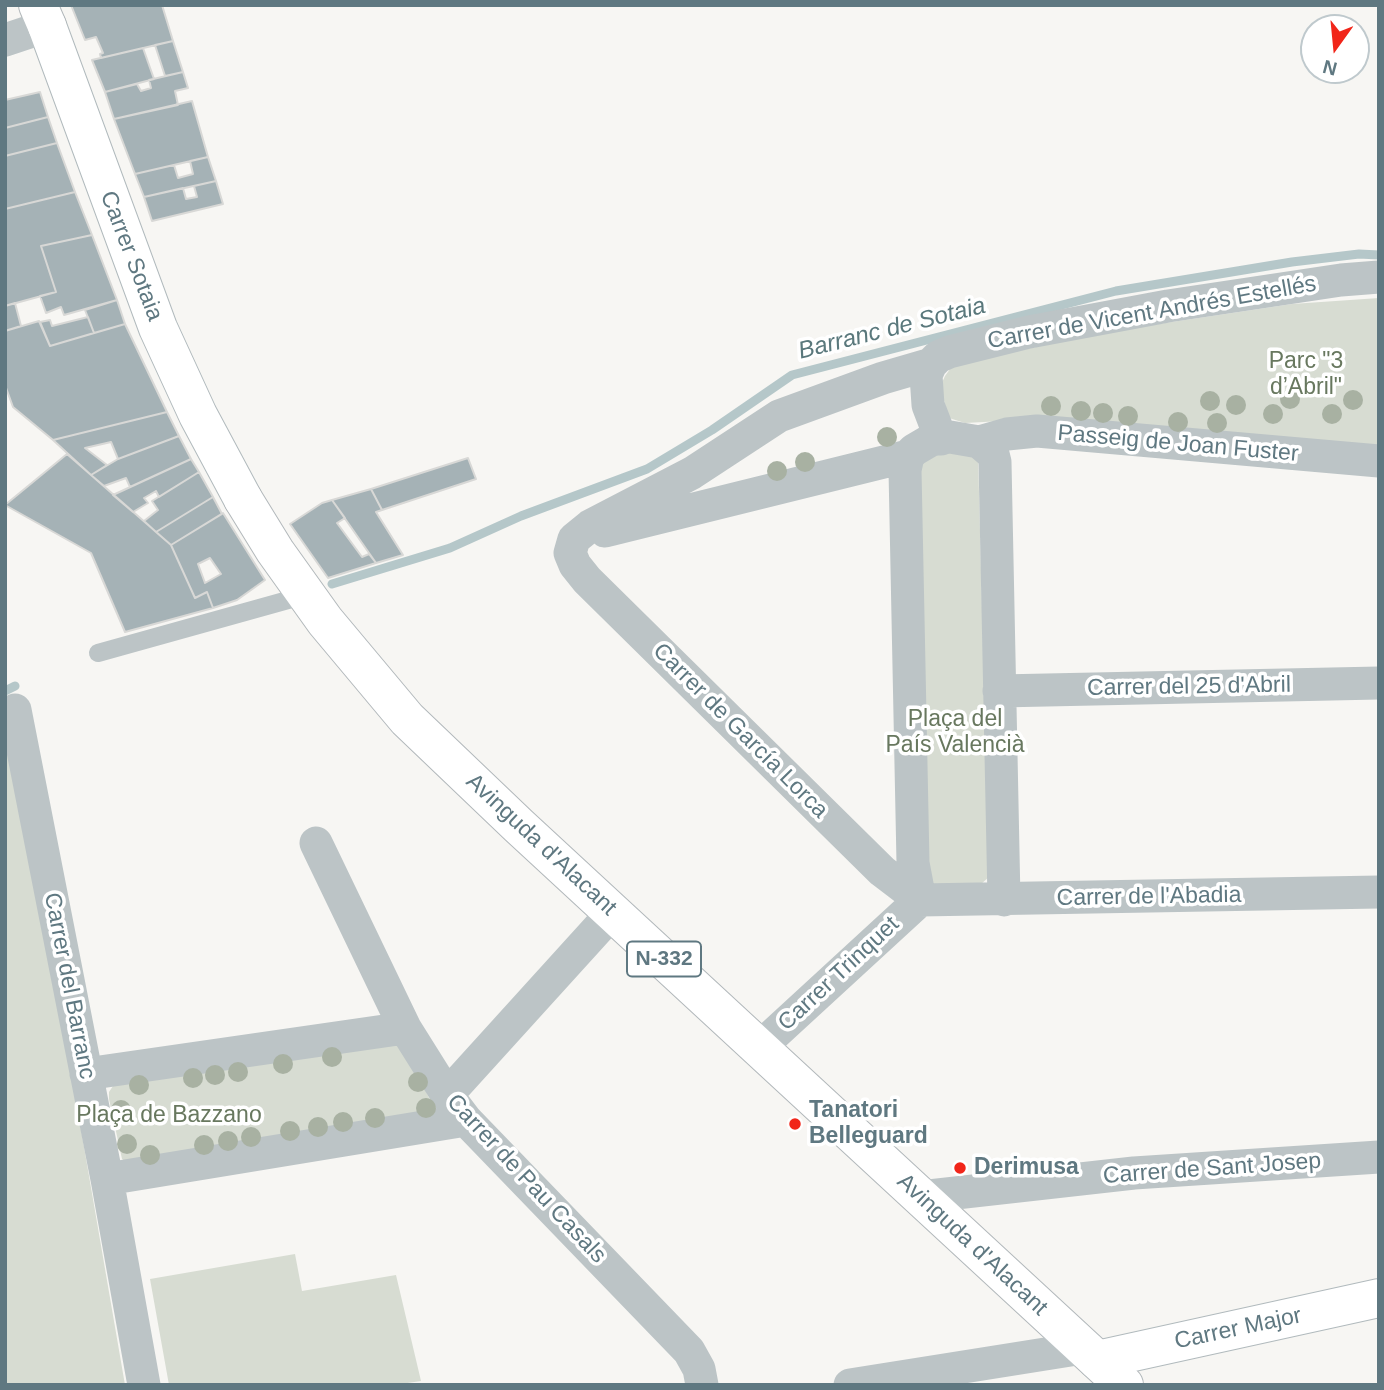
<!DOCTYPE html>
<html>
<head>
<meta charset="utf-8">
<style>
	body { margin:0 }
	#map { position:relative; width:1384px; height:1390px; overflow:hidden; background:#f7f6f3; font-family:Helvetica,sans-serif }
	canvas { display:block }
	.frame { position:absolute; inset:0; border:7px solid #5f7881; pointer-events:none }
	.north { position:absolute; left:1300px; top:14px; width:70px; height:70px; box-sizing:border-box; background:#fff; border:2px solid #bfc9cd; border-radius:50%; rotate:195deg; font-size:19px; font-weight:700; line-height:28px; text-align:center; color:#5f7881 }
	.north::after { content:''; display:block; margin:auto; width:24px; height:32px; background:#f12519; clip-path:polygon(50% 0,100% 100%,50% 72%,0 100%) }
</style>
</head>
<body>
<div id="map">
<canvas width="1384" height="1390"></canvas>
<div class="frame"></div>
<div class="north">N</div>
</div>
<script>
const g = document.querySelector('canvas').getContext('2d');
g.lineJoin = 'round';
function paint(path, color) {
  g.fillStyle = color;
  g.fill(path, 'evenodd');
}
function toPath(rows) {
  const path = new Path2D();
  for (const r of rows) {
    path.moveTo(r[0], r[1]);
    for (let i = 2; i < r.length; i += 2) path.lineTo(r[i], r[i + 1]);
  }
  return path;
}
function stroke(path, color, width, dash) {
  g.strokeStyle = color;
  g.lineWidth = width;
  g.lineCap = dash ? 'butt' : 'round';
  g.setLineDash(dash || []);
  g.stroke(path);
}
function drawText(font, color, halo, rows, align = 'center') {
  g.font = font + ' Helvetica,sans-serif';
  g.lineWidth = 7;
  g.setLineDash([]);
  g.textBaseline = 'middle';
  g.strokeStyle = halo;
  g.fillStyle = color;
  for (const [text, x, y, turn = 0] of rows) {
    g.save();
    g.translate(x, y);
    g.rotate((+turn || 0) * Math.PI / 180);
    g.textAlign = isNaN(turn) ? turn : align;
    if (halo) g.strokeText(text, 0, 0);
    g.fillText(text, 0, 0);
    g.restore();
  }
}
paint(toPath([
	[1379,298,1379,455,1021,420,965,423,949,418,940,387,945,376,953,365,1105,332,1292,304],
	[950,446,978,454,989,877,981,884,933,885,926,877,918,459],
	[5,688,125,1385,5,1385],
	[393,1041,406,1050,432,1104,432,1110,128,1164,122,1159,109,1099,109,1092,113,1086],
	[295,1254,302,1291,396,1275,421,1381,394,1385,169,1385,150,1279]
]), '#d7dcd2');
stroke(toPath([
	[332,584,450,548,521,516,647,469,712,430,792,375,1116,291,1292,262,1359,254,1379,255],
	[5,691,15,686]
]), '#b5c7c9', 9);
const building = toPath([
	[71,5,162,5,173,41,101,58,100,54,103,53,96,37,85,40,71,5],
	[173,41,183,72,165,76,155,45,173,41],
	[143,48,154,79,105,92,92,60,143,48],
	[183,72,188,88,175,91,178,105,114,119,105,92,137,84,141,91,151,88,149,80,183,72],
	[40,92,48,117,5,128,5,100,40,92],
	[192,101,208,157,135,174,114,119,192,101],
	[48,117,57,143,5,156,5,128,48,117],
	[57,143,75,192,5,209,5,156,57,143],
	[208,157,216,181,144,197,135,174,174,165,178,178,193,174,190,161,208,157],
	[216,181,223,204,152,221,144,197,183,188,186,199,197,197,194,186,216,181],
	[75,192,92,235,41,246,56,292,5,306,5,209,75,192],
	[92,235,117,300,64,315,61,307,46,313,40,296,56,292,41,246,92,235],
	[117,300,125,324,94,333,85,310,117,300],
	[15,303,21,326,5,331,5,306,15,303],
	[88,317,94,333,50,346,40,322,50,320,52,326,88,317],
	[39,321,50,346,125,324,167,412,53,440,13,407,5,385,5,331,39,321],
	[167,412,179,436,118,459,111,442,85,448,107,465,91,475,53,440,167,412],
	[179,436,191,459,130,487,126,478,104,486,91,475,118,459,179,436],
	[67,454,171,545,195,598,207,592,213,608,125,632,91,553,5,505,67,454],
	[468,458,476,479,382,510,371,489,468,458],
	[191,459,199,472,159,497,156,491,144,498,148,503,133,512,113,495,191,459],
	[199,472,213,497,156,532,144,521,158,510,152,501,199,472],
	[371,489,382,510,376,512,403,555,376,563,332,500,371,489],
	[213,497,222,514,171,545,156,532,213,497],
	[332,500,345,518,337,523,362,557,369,554,376,563,328,578,290,524,322,503,332,500],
	[223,513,265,580,237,600,213,608,207,592,195,598,171,545,223,513],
	[210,558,221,574,205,583,198,564,210,558]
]);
paint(building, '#a5b2b6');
stroke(building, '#d8d8d6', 2);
const secondary = toPath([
	[47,26,158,328,198,415,243,499],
	[1097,1360,1379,1298]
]);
const highway = toPath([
	[38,5,47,26],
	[243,499,275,551,325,621,407,719,519,826,1124,1385]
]);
stroke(secondary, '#b1babd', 40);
stroke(highway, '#b2b8bb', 40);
stroke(toPath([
	[98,653,306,595]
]), '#bcc4c6', 18);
stroke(toPath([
	[5,40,47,26],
	[941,439,928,405,926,375,931,364,938,357,949,352,1029,332,1168,306,1341,280,1379,277],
	[979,442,1007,434,1037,431,1379,461],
	[605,531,908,456],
	[999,691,1379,683],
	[15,710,107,1179,144,1385],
	[316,843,405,1028,447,1095,466,1120,689,1351,699,1369,702,1385],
	[920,900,913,863,905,470,908,456,914,450,931,440,950,437,979,442,993,454,995,462,1004,900],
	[920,900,882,871,587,580,575,565,570,553,574,539,590,526,692,473,779,416,883,378,931,364],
	[920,900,1379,892],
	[759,1048,920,900],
	[86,1074,405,1028],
	[447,1095,613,912],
	[107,1179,466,1120],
	[920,1197,1134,1173,1379,1157],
	[850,1385,1083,1348]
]), '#bcc4c6', 33);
stroke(secondary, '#fff', 38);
stroke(highway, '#fff', 38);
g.fillStyle = '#a8b1a2';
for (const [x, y] of [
	[1290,399],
	[1353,400],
	[1210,401],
	[1236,405],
	[1051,406],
	[1081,411],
	[1103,413],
	[1273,414],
	[1332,414],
	[1128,416],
	[1178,422],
	[1217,423],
	[887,437],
	[805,462],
	[777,471],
	[332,1057],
	[283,1064],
	[238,1072],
	[215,1075],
	[193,1078],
	[418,1082],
	[139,1085],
	[426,1108],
	[121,1110],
	[375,1118],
	[343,1122],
	[318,1127],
	[290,1131],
	[251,1137],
	[228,1141],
	[127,1144],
	[204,1145],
	[150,1155]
]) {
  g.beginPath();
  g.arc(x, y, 10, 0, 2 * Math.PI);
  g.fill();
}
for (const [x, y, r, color] of [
	[795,1124,7,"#f12519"],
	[960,1168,7,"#f12519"]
]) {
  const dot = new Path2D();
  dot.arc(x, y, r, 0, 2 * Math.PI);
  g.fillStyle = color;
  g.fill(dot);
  stroke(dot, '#fff', 2.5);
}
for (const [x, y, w] of [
	[664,959,74]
]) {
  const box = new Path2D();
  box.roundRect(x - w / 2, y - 17.5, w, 35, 5);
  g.fillStyle = '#fff';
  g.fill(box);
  stroke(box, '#5f7881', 2);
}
drawText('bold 21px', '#5f7881', null, [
	["N-332",664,959]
]);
drawText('23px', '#5f7881', '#fff', [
	["Carrer Sotaia",131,256,69],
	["Carrer de Vicent Andrés Estellés",1152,313,-10],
	["Passeig de Joan Fuster",1178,444,5],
	["Carrer del 25 d'Abril",1189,687,-1],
	["Carrer de García Lorca",740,731,45],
	["Avinguda d'Alacant",541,845,43],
	["Carrer de l'Abadia",1149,897,-1],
	["Carrer Trinquet",839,974,-43],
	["Carrer del Barranc",69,986,79],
	["Carrer de Sant Josep",1212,1169,-4],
	["Carrer de Pau Casals",526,1179,47],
	["Avinguda d'Alacant",972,1245,43],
	["Carrer Major",1238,1329,-12]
]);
drawText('23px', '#68785f', '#fff', [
	["Parc \"3",1306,362],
	["d’Abril\"",1306,388],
	["Plaça del",955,720],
	["País Valencià",955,746],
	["Plaça de Bazzano",169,1116]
]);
drawText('bold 23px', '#5f7881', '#fff', [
	["Tanatori",809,1111],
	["Belleguard",809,1137],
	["Derimusa",974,1168]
], 'left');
drawText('italic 24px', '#5a787c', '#fff', [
	["Barranc de Sotaia",892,329,-14]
]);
</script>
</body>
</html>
